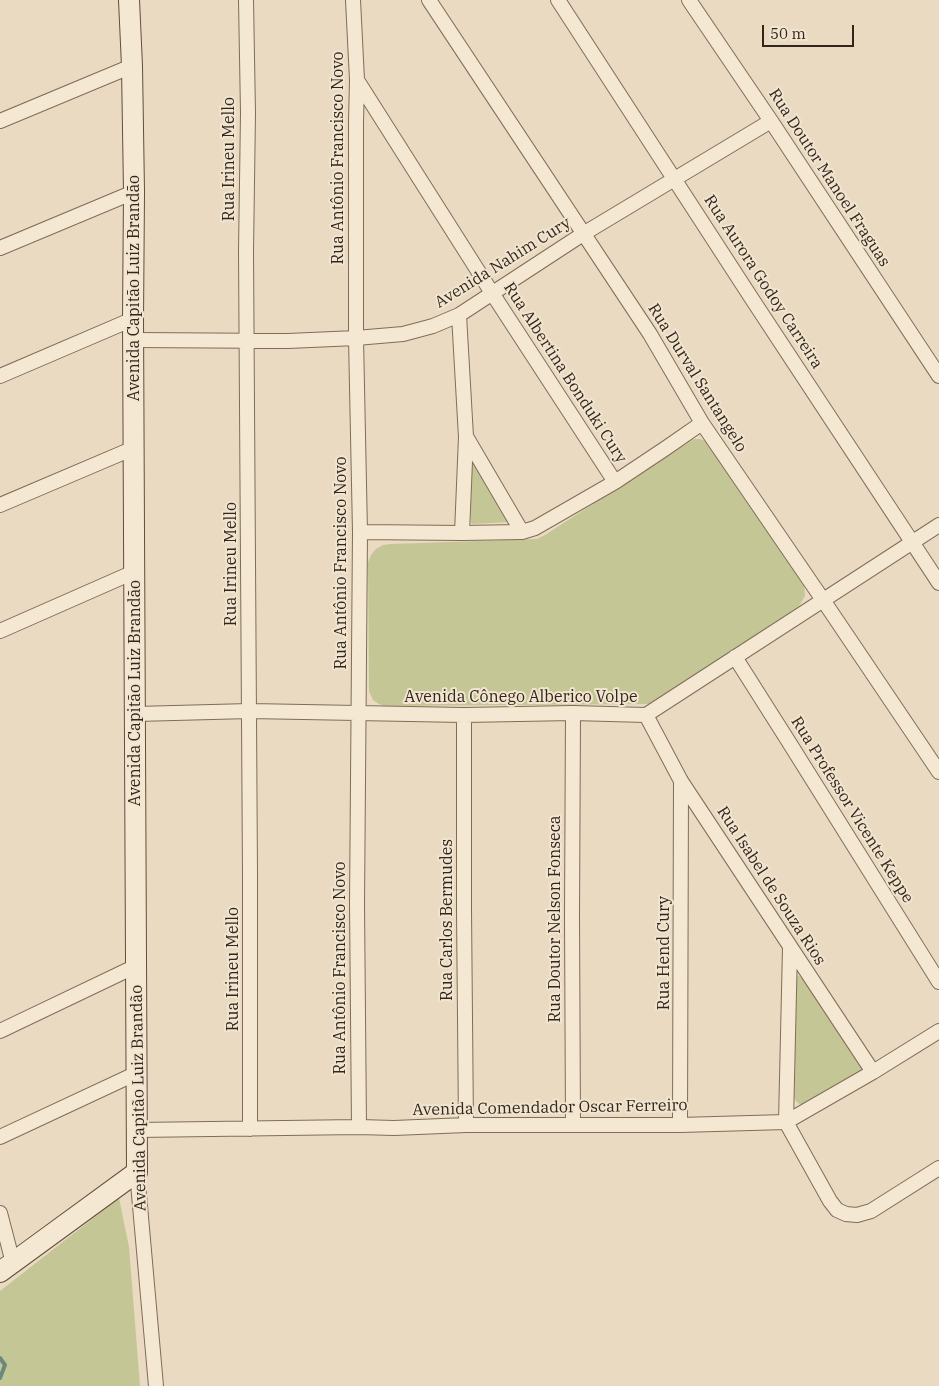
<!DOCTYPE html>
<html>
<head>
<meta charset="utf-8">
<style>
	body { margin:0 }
	#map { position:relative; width:939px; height:1386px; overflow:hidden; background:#e9dac1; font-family:"IBM Plex Serif",serif }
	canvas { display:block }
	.scale { position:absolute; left:762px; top:25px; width:92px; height:22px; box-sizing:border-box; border:2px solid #32251d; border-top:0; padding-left:6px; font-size:15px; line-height:18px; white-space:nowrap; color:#32251d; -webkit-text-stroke:4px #f1e5cf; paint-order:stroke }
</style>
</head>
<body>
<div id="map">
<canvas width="939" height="1386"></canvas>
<div class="scale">50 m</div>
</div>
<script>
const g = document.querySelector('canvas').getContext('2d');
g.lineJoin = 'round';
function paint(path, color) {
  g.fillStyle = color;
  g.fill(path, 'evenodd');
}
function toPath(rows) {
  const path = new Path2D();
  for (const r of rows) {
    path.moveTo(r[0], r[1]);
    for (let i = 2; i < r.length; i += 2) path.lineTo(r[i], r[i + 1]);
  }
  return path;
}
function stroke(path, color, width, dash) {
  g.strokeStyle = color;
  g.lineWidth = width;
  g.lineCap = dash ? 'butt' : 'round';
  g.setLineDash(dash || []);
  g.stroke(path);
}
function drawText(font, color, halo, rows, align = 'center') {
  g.font = font + ' "IBM Plex Serif",serif';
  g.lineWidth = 4;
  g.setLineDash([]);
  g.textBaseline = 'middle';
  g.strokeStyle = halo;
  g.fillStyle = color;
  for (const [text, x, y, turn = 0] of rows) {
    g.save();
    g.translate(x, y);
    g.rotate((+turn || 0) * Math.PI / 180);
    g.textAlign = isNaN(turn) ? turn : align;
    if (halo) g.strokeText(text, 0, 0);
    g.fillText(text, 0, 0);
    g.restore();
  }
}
paint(toPath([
	[694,439,700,439,709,442,804,584,805,596,799,606,651,704,385,706,379,704,373,700,369,691,368,562,371,555,376,549,383,545,391,544,537,539,545,535,689,442],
	[473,460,510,522,473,524,471,523,471,462],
	[798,975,805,981,862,1069,860,1073,805,1105,799,1104,796,1101,794,1097,796,979],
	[119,1198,129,1247,140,1386,0,1386,0,1291]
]), '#c4c696');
stroke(toPath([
	[0,1358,5,1365,0,1378]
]), '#6b897f', 4);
const street = toPath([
	[246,0,248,113,246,251,250,873,250,1129],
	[353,0,357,80,356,122,356,338,360,532,357,904,359,1127],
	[429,0,650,334,702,423,823,600,939,772],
	[558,0,752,299,939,583],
	[689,0,771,121,939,376],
	[357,80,492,293,615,482],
	[0,121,132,66],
	[0,248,134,192],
	[459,315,466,437,462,533],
	[134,340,288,341,356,338,403,334,433,326,459,315,583,234,771,121],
	[0,376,133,319],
	[467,438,522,532],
	[0,505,134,448],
	[360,532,462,533,522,532,535,528,615,482,666,448,702,423],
	[0,631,134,572],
	[735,657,792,747,939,982],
	[136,714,250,711,464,715,573,713,646,715,939,525],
	[464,715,464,911,466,1125],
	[646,715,681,781,873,1072],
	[790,948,786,1122,830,1201,837,1210,846,1214,857,1215,871,1211,939,1168],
	[0,1031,136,966],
	[573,1124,572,917,573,713],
	[680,1125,681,781],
	[137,1130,359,1127,394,1128,466,1125,680,1125,786,1122,873,1072,939,1031],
	[0,1137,137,1073],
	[137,1172,156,1386],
	[0,1213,13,1263]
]);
const secondary = toPath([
	[0,1272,137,1172,133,319,134,192,132,66,129,0]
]);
stroke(street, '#816c5a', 16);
stroke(secondary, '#634d3d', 22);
stroke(street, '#f5e8d3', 14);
stroke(secondary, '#f5e8d3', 20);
drawText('16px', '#32251d', '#f1e5cf', [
	["Rua Antônio Francisco Novo",338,158,-90],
	["Rua Irineu Mello",229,159,-90],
	["Rua Doutor Manoel Fraguas",829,178,57],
	["Avenida Nahim Cury",503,263,-32],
	["Rua Aurora Godoy Carreira",763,282,57],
	["Avenida Capitão Luiz Brandão",134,288,-90],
	["Rua Albertina Bonduki Cury",565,373,57],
	["Rua Durval Santangelo",697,378,58],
	["Rua Antônio Francisco Novo",341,563,-90],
	["Rua Irineu Mello",231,564,-90],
	["Avenida Capitão Luiz Brandão",135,693,-90],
	["Avenida Cônego Alberico Volpe",521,697],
	["Rua Professor Vicente Keppe",852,810,58],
	["Rua Isabel de Souza Rios",771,886,57],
	["Rua Doutor Nelson Fonseca",555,919,-90],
	["Rua Carlos Bermudes",447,920,-90],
	["Rua Hend Cury",664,953,-90],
	["Rua Antônio Francisco Novo",340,968,-90],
	["Rua Irineu Mello",233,969,-90],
	["Avenida Capitão Luiz Brandão",139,1098,-91],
	["Avenida Comendador Oscar Ferreiro",550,1108,-1]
]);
</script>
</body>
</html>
